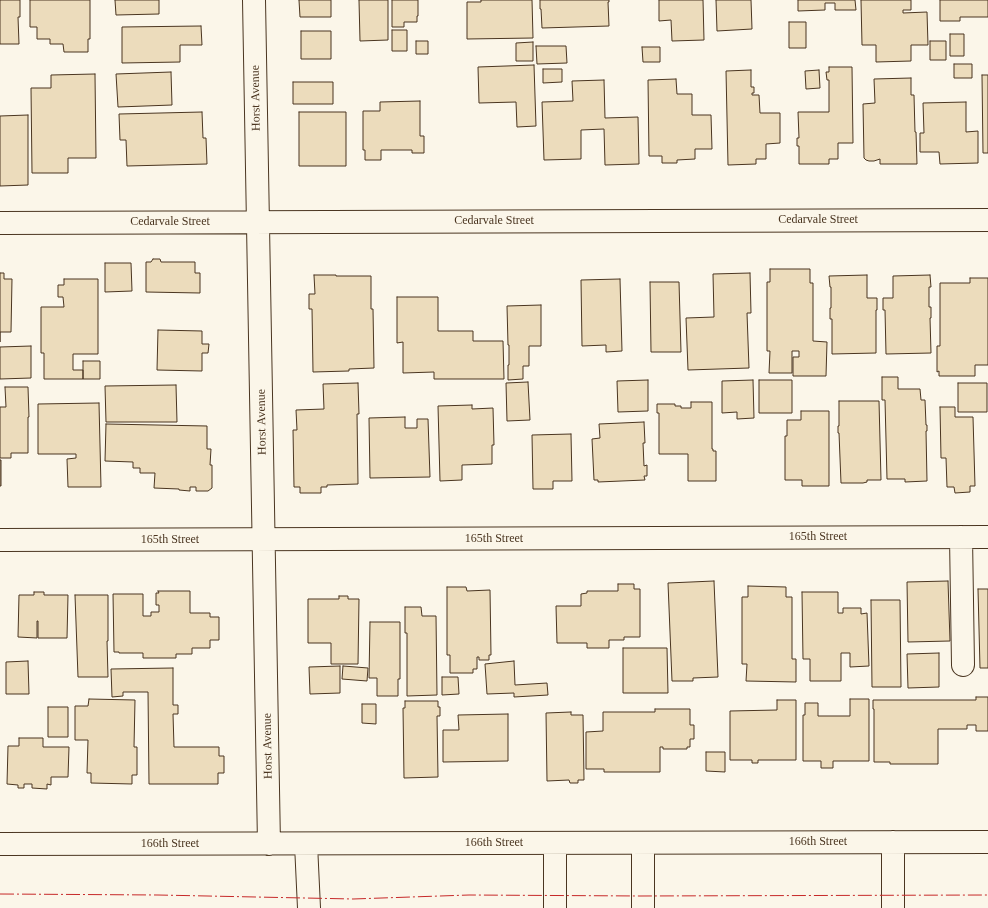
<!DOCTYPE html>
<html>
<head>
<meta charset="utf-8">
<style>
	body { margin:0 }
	canvas { display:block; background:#fbf6e9 }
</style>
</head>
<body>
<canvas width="988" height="908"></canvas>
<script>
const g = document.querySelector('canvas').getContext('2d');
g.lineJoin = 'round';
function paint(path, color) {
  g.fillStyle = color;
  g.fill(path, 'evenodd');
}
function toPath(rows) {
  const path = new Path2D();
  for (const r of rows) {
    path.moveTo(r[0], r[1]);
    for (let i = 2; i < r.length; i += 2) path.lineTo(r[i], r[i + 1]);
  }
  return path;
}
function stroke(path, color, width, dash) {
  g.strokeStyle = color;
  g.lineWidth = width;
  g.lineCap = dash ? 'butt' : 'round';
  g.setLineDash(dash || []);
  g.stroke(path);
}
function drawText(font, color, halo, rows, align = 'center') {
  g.font = font + ' Georgia,serif';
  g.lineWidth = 3;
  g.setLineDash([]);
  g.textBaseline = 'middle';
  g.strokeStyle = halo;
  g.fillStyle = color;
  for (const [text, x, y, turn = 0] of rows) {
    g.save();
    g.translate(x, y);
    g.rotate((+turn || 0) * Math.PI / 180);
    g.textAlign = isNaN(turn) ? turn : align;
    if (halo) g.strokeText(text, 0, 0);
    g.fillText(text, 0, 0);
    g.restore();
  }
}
const building = toPath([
	[0,0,20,0,20,17,18,17,19,44,0,44,0,0],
	[30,0,90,0,90,39,88,39,88,52,64,52,63,44,50,44,50,39,37,39,37,27,30,27,30,0],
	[115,0,159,0,159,14,116,15,115,0],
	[299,0,331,0,331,17,300,17,299,0],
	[359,0,388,0,388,40,360,41,359,0],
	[392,0,418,0,418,16,417,16,417,22,404,22,404,27,392,27,392,0],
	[481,0,532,0,533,38,467,39,467,2,481,2,481,0],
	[540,0,609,0,609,2,608,2,609,26,542,28,541,9,540,9,540,0],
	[659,0,703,0,704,40,672,41,671,20,659,21,659,0],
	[716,0,751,0,752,29,717,31,716,0],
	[798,0,855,0,856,10,835,10,835,3,825,3,825,10,798,11,798,0],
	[861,0,911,0,911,10,903,10,903,13,927,12,928,45,911,45,911,61,876,62,876,45,862,45,861,0],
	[940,0,988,0,988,17,960,17,960,21,940,21,940,0],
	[789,22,806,22,806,48,789,48,789,22],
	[201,26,202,45,180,45,180,62,122,63,122,27,201,26],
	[392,30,407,30,407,51,392,51,392,30],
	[301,31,331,31,331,59,301,59,301,31],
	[950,34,964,34,964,56,950,56,950,34],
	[416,41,428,41,428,54,416,54,416,41],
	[930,41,946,41,946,60,930,60,930,41],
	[533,42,533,61,516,61,516,43,533,42],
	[536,46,566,46,567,63,537,64,536,46],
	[642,47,660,47,660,62,643,62,642,47],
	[954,64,972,64,972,78,954,78,954,64],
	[534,65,536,126,517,127,516,102,479,103,478,67,534,65],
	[829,67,852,67,853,143,838,143,838,159,829,159,829,164,799,164,799,146,797,146,797,138,799,138,798,112,829,112,829,80,827,80,826,72,829,72,829,67],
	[543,69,562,69,562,82,543,83,543,69],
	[751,70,751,87,754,87,754,93,752,93,752,95,759,95,760,113,780,113,780,143,766,144,766,159,756,159,756,164,728,165,726,71,751,70],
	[819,70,820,88,806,89,805,71,819,70],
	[171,72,172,105,118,107,116,74,171,72],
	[95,74,96,158,68,158,68,173,32,173,31,88,51,88,51,75,95,74],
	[982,75,988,75,988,153,983,153,982,75],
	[911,78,911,95,914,95,915,132,916,132,917,164,880,164,880,159,874,161,869,161,866,160,864,158,863,104,875,103,874,79,911,78],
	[676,79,677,94,692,94,692,115,711,115,712,149,695,149,695,159,677,160,677,163,662,163,662,156,649,156,648,80,676,79],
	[604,80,605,118,638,117,639,164,605,165,604,129,581,130,581,159,544,160,542,102,573,101,572,81,604,80],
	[293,82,333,82,333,104,293,104,293,82],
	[420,101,420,136,424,136,424,153,412,153,412,150,381,150,381,160,365,160,365,150,363,150,363,111,380,111,380,102,420,101],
	[966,102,966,132,978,131,978,163,940,164,939,152,920,152,920,133,924,133,923,103,966,102],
	[202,112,203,138,206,138,207,164,127,166,126,140,120,140,119,114,202,112],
	[299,112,346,112,346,166,299,166,299,112],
	[28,115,28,185,0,186,0,116,28,115],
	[153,259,160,259,161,262,195,262,195,273,200,273,200,293,146,292,146,262,151,262,153,259],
	[105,263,131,263,132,291,105,292,105,263],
	[770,269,810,269,810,283,813,283,813,341,827,342,826,376,793,376,793,357,799,357,799,351,792,351,792,373,769,373,770,351,767,351,767,282,770,282,770,269],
	[0,273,4,273,4,279,12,279,11,332,0,332,0,342,0,273],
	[750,273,751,313,747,313,749,368,688,370,686,318,714,317,713,274,750,273],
	[314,275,336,275,336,276,371,276,371,309,373,309,374,368,349,369,349,371,313,372,312,309,309,309,309,294,315,294,314,275],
	[867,275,867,298,877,298,877,310,876,310,876,353,832,354,832,319,830,319,830,308,831,308,831,287,830,287,829,276,867,275],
	[930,275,931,287,929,287,929,307,931,307,931,318,930,318,931,353,886,354,885,310,883,310,883,298,893,298,893,276,930,275],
	[970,278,988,278,988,365,975,365,975,376,939,376,939,371,937,372,937,346,940,346,940,283,970,283,970,278],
	[64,279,98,279,98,354,73,354,73,370,83,370,83,379,44,379,44,353,41,353,41,307,64,307,63,297,58,297,58,285,64,285,64,279],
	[620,279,622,351,606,352,606,345,582,346,581,280,620,279],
	[650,282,679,282,681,352,651,352,650,282],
	[397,297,438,297,438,331,473,331,473,341,503,341,504,379,434,379,434,372,403,373,403,342,397,343,397,297],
	[541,305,541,346,529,346,529,366,523,366,523,379,508,380,508,365,509,365,509,345,508,345,507,306,541,305],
	[158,330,202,331,202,344,209,344,208,353,202,353,202,371,157,370,158,330],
	[31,346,31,378,0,379,0,347,31,346],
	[83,361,100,361,100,379,83,379,83,361],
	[882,377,898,377,898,389,920,389,921,400,925,400,926,425,927,425,927,431,926,431,927,481,905,482,905,479,887,479,885,400,882,400,882,377],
	[648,380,648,411,618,412,617,381,648,380],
	[753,380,754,418,737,419,737,412,722,413,722,381,753,380],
	[759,380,792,380,792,413,759,413,759,380],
	[528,382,530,420,507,421,506,383,528,382],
	[358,383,359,414,357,414,358,484,327,485,327,487,321,487,321,493,300,493,300,487,294,487,293,430,297,430,296,410,324,409,323,384,358,383],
	[958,383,987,383,987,412,958,412,958,383],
	[176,385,177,422,106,422,105,386,176,385],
	[5,387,28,387,29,417,28,417,28,453,11,453,11,458,0,458,0,407,6,407,5,387],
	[839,401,879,401,881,480,867,480,867,482,863,483,841,483,839,433,838,433,838,426,839,426,839,401],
	[691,402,712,402,712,449,713,449,713,451,716,451,716,481,688,481,688,454,659,454,659,413,657,413,657,404,675,404,675,406,681,406,681,408,691,408,691,402],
	[99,403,101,487,68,487,67,459,76,458,76,454,38,454,38,404,99,403],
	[472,405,472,409,493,408,494,445,492,445,492,464,462,465,462,480,440,481,438,406,472,405],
	[940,407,955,407,955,417,973,417,975,486,970,486,970,492,955,493,954,487,947,487,946,458,941,458,940,407],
	[801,411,829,411,829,486,802,486,802,480,785,480,785,436,787,436,787,420,801,420,801,411],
	[405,417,405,428,417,428,417,419,428,419,430,477,370,478,369,418,405,417],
	[644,422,645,443,643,443,644,466,647,465,647,476,644,476,645,480,598,482,598,480,594,480,592,439,600,438,599,424,644,422],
	[106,424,207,426,207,449,211,449,210,465,212,465,212,488,208,491,196,491,196,487,190,487,190,491,179,490,179,489,154,488,155,473,140,473,140,468,133,468,133,462,105,461,106,424],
	[571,434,572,481,553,481,553,489,533,489,532,435,571,434],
	[0,460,1,460,1,486,0,486,0,460],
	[714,581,718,677,693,678,693,681,672,681,668,583,714,581],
	[948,581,950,641,908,642,907,582,948,581],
	[618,584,634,584,634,589,640,589,640,637,624,637,624,640,609,640,609,648,587,648,587,643,557,643,556,606,581,606,581,594,587,593,587,591,618,591,618,584],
	[748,586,786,587,786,597,792,597,792,659,796,659,796,682,746,681,747,664,742,664,742,597,748,597,748,586],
	[447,587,466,587,467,591,490,590,491,655,489,655,489,660,479,660,479,657,477,657,477,669,473,669,473,673,450,673,450,655,447,655,447,587],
	[978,589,988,589,988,668,980,668,978,589],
	[158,591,190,591,190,613,210,613,210,617,219,617,219,640,210,640,210,648,192,648,192,654,176,654,176,658,143,658,143,653,119,653,119,652,114,652,113,594,143,594,143,616,151,616,151,612,159,612,159,605,156,605,156,593,159,593,158,591],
	[34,592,44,592,44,595,68,595,67,638,38,638,38,621,37,621,37,638,18,637,19,595,34,595,34,592],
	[802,592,838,592,838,613,843,613,843,608,861,608,861,614,867,613,869,666,850,667,850,653,841,653,841,681,810,681,810,659,803,659,802,592],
	[75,595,108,595,108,641,107,641,108,677,78,677,75,595],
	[339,596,348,596,348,599,359,599,358,664,331,664,331,643,308,643,308,599,339,599,339,596],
	[871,600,900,600,901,687,872,687,871,600],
	[405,607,421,607,422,616,436,616,437,695,407,696,407,633,405,633,405,607],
	[370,622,400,622,400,679,398,679,398,696,377,696,377,678,369,678,370,622],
	[623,648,667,648,668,693,623,693,623,648],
	[939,653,939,687,908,688,907,654,939,653],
	[28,661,29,694,6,694,6,662,28,661],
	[514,661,515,685,547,683,548,695,514,697,514,693,487,694,485,664,514,661],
	[340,666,340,693,310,694,309,667,340,666],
	[343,666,368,668,367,681,342,679,343,666],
	[173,668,173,705,178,705,178,714,173,714,174,747,219,747,219,756,224,756,224,773,218,773,218,784,149,784,148,692,123,692,123,696,112,697,111,669,173,668],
	[442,677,458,677,459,694,442,695,442,677],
	[976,697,988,697,988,731,976,731,976,725,967,725,967,729,938,729,938,764,890,764,890,762,874,762,874,709,873,709,873,700,976,700,976,697],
	[89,699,135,700,134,747,137,747,137,775,132,775,132,784,91,783,91,773,87,773,88,740,75,740,75,706,88,706,89,699],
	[850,699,869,699,869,761,833,761,833,768,821,768,821,761,803,761,803,715,805,715,805,703,818,703,818,716,850,716,850,699],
	[777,700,796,700,796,760,758,760,758,763,752,763,752,760,730,760,730,711,777,710,777,700],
	[405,701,438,701,438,707,440,707,440,716,437,716,438,777,404,778,403,708,405,708,405,701],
	[362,704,376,704,376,724,362,723,362,704],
	[48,707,68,707,68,737,48,737,48,707],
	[655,709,690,709,690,725,694,725,694,739,690,739,690,747,687,747,687,749,663,749,663,747,660,747,660,772,604,772,604,769,586,769,586,732,603,731,603,712,655,712,655,709],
	[571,712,571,715,583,715,584,780,578,780,578,783,570,783,569,780,547,781,546,713,571,712],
	[508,714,508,761,443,762,443,730,459,730,458,715,508,714],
	[19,738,43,738,43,747,69,747,68,777,51,777,51,785,47,784,47,789,32,788,32,784,24,784,24,788,18,788,18,785,7,784,8,746,19,746,19,738],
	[706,752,725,752,725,772,706,771,706,752]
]);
paint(building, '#ecdcbc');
stroke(building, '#4a3520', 1);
const minor = toPath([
	[254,0,269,844],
	[0,223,988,220],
	[961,537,963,665],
	[0,540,988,537],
	[893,842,893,908],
	[555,843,555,908],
	[643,843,643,908],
	[0,844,988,842],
	[306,844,309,908]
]);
stroke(minor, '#4a3520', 24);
stroke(minor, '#fbf6e9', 22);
stroke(toPath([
	[0,894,158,895,353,899,469,895,640,896,988,895]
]), '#c62828', 1, [14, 3, 2, 3]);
drawText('12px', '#4a3520', '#fbf6e9', [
	["Horst Avenue",256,98,-91],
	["Cedarvale Street",818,220],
	["Cedarvale Street",494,221],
	["Cedarvale Street",170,222],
	["Horst Avenue",262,422,-91],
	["165th Street",818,537],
	["165th Street",494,539],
	["165th Street",170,540],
	["Horst Avenue",268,746,-91],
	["166th Street",818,842],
	["166th Street",494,843],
	["166th Street",170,844]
]);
</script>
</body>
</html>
